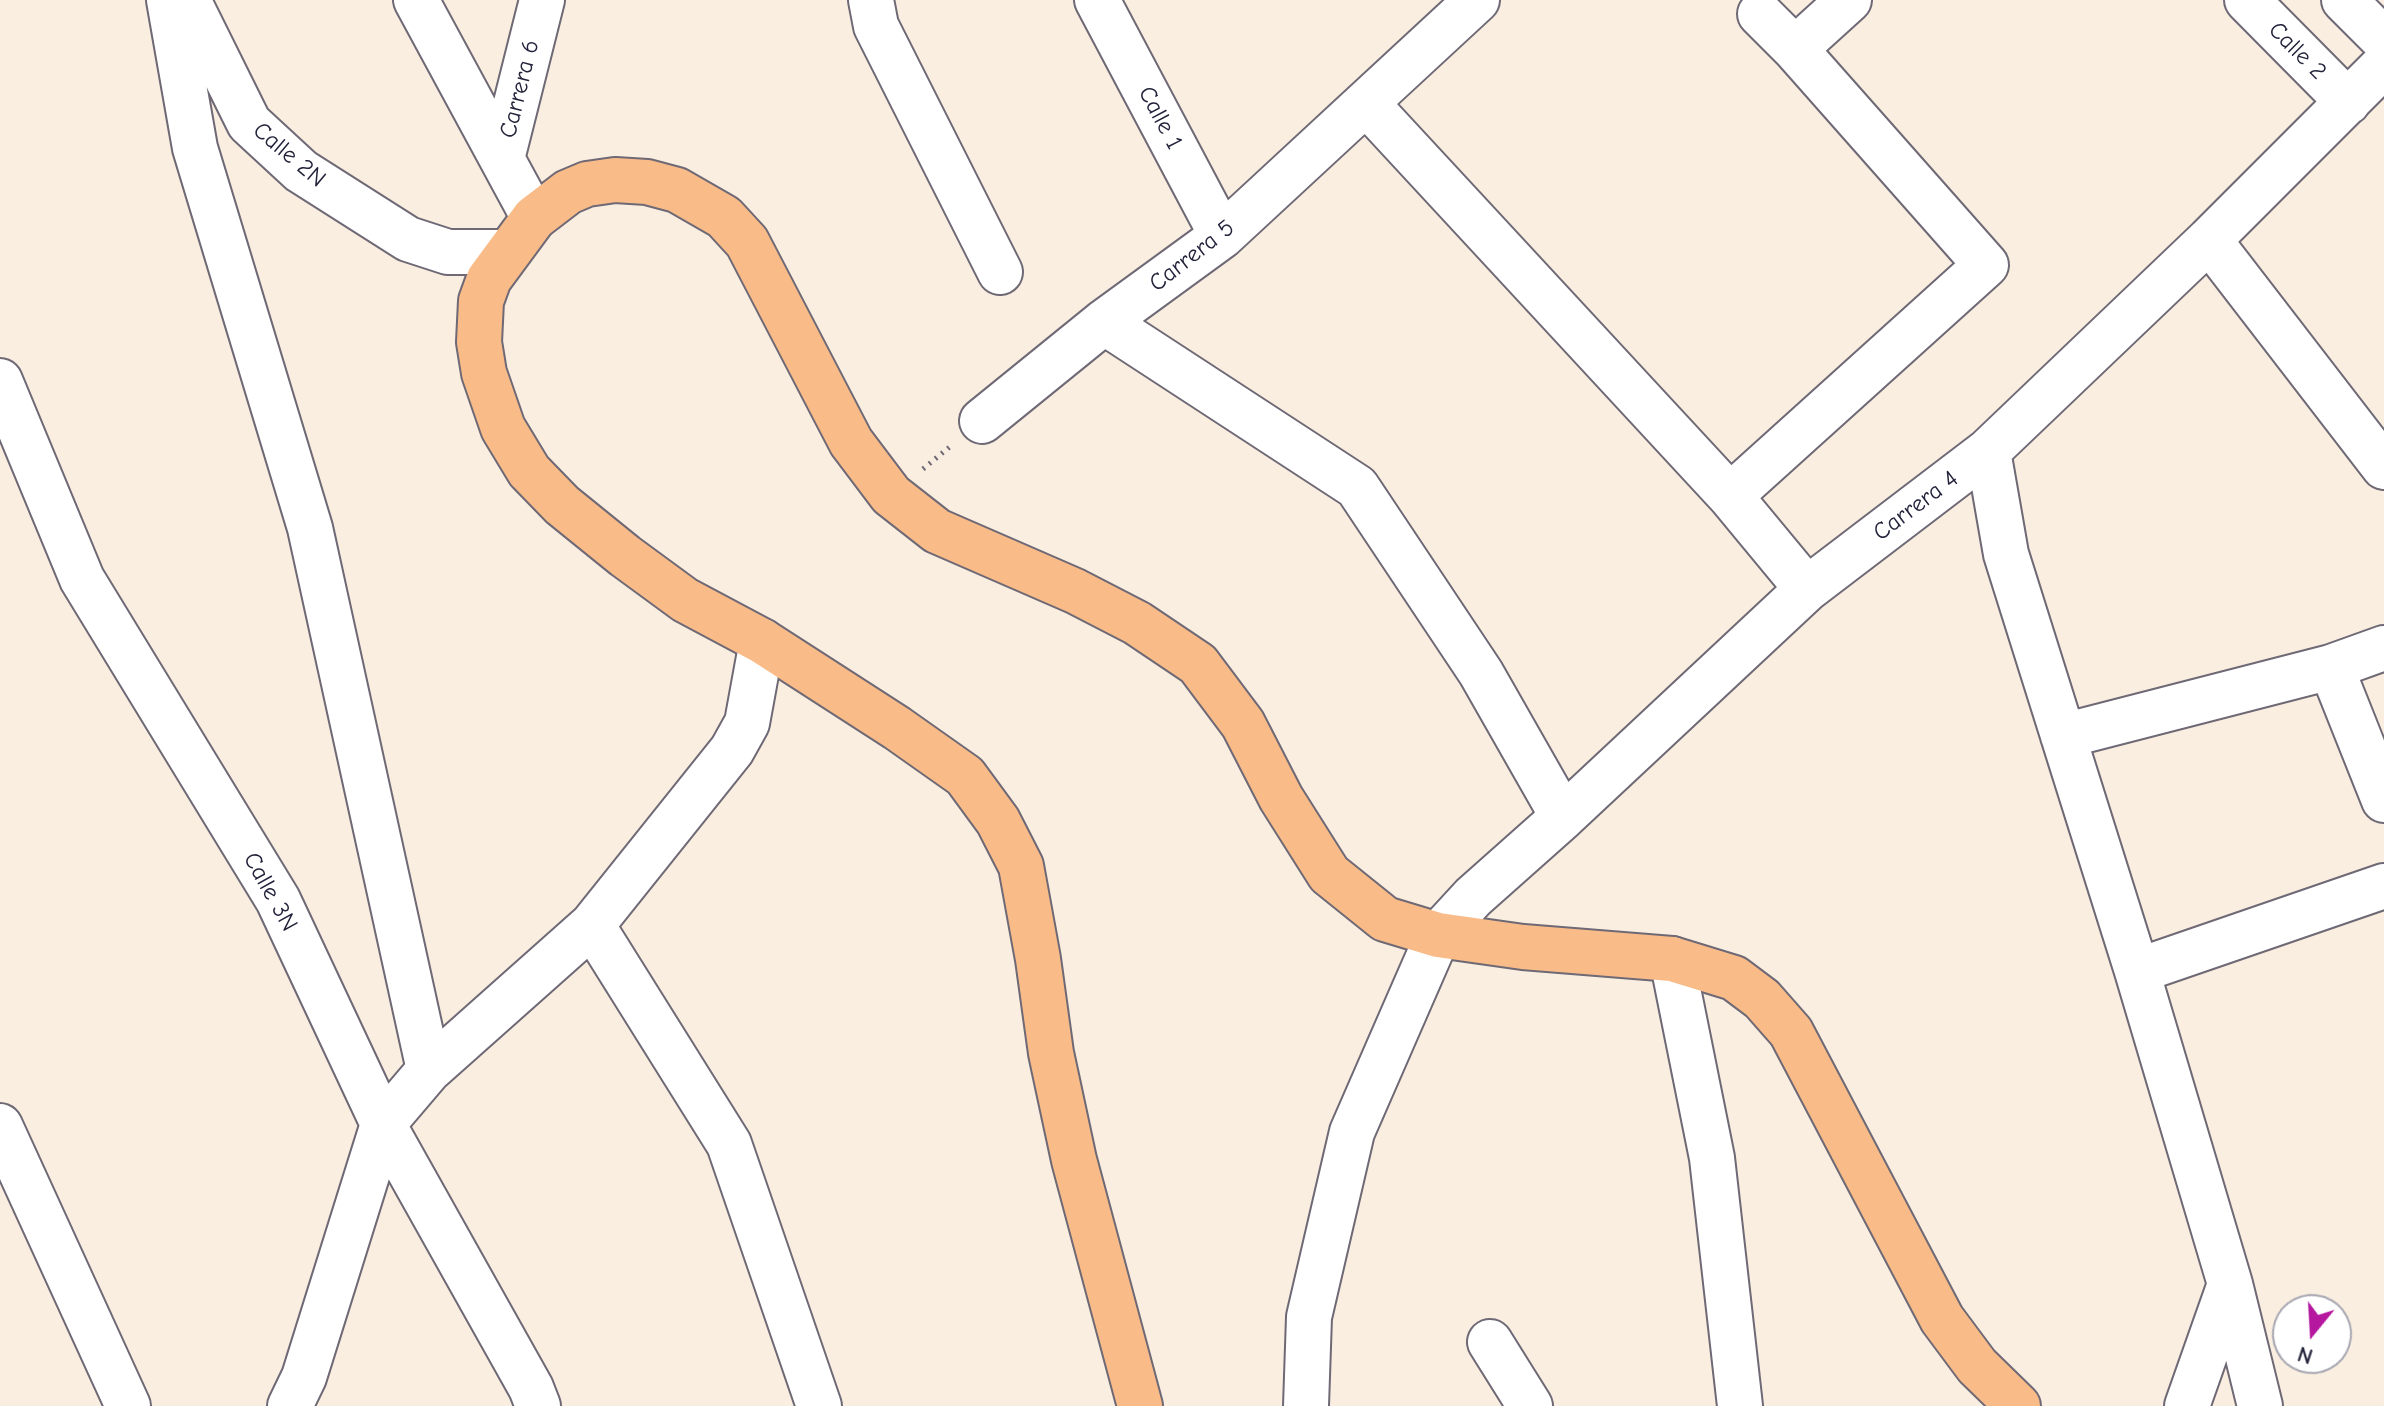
<!DOCTYPE html>
<html>
<head>
<meta charset="utf-8">
<style>
	body { margin:0 }
	#map { position:relative; width:2384px; height:1406px; overflow:hidden; background:#faeee1; font-family:"Comic Neue",sans-serif }
	canvas { display:block }
	.north { position:absolute; left:2272px; top:1294px; width:80px; height:80px; box-sizing:border-box; background:#fff; border:2px solid #a7a7b1; border-radius:50%; rotate:198deg; font-size:22px; font-weight:700; line-height:32px; text-align:center; color:#22223b }
	.north::after { content:''; display:block; margin:auto; width:28px; height:36px; background:#b5179e; clip-path:polygon(50% 0,100% 100%,50% 72%,0 100%) }
</style>
</head>
<body>
<div id="map">
<canvas width="2384" height="1406"></canvas>
<div class="north">N</div>
</div>
<script>
const g = document.querySelector('canvas').getContext('2d');
g.lineJoin = 'round';
function toPath(rows) {
  const path = new Path2D();
  for (const r of rows) {
    path.moveTo(r[0], r[1]);
    for (let i = 2; i < r.length; i += 2) path.lineTo(r[i], r[i + 1]);
  }
  return path;
}
function stroke(path, color, width, dash) {
  g.strokeStyle = color;
  g.lineWidth = width;
  g.lineCap = dash ? 'butt' : 'round';
  g.setLineDash(dash || []);
  g.stroke(path);
}
function drawText(font, color, halo, rows, align = 'center') {
  g.font = font + ' "Comic Neue",sans-serif';
  g.lineWidth = 7;
  g.setLineDash([]);
  g.textBaseline = 'middle';
  g.strokeStyle = halo;
  g.fillStyle = color;
  for (const [text, x, y, turn = 0] of rows) {
    g.save();
    g.translate(x, y);
    g.rotate((+turn || 0) * Math.PI / 180);
    g.textAlign = isNaN(turn) ? turn : align;
    if (halo) g.strokeText(text, 0, 0);
    g.fillText(text, 0, 0);
    g.restore();
  }
}
const minor = toPath([
	[169,0,195,148,310,528,429,1070],
	[188,0,249,123,301,171,408,239,448,252,508,252],
	[416,0,534,218],
	[871,0,876,26,1000,272],
	[1097,0,1222,236],
	[2247,0,2348,102],
	[2344,0,2384,40],
	[1795,49,1849,0],
	[1366,103,1730,496,1807,589],
	[502,159,542,0],
	[2209,240,2384,467],
	[1104,322,1357,487,1481,673,1563,817],
	[0,381,82,579,278,900,383,1124,531,1388,538,1406],
	[982,421,1104,322,1222,236,1477,0],
	[1988,451,2006,554,2137,971,2230,1284,2260,1406],
	[1730,496,1986,265,1795,49,1760,14],
	[2331,667,2384,800],
	[2063,736,2331,667,2384,648],
	[592,925,729,1144,819,1406],
	[1672,959,1712,1158,1740,1406],
	[2137,971,2384,886],
	[0,1126,128,1406],
	[1490,1342,1530,1406],
	[290,1406,304,1377,383,1124,429,1070,592,925,732,750,747,723,762,641],
	[1306,1406,1309,1317,1352,1132,1438,935,1473,897,1563,817,1807,589,1988,451,2209,240,2384,65],
	[2187,1406,2230,1284]
]);
const major = toPath([
	[1140,1406,1074,1160,1051,1053,1038,959,1021,866,998,821,965,776,897,728,762,641,685,600,625,556,562,505,529,471,503,428,484,373,479,342,481,301,489,279,534,218,568,192,587,184,615,180,647,182,677,190,724,217,747,242,851,442,891,495,937,531,1075,591,1137,623,1198,664,1243,724,1281,798,1329,874,1385,919,1438,935,1523,947,1672,959,1734,978,1762,999,1791,1032,1942,1319,1977,1366,2018,1406]
]);
stroke(minor, '#6e6975', 48);
stroke(major, '#6e6975', 48);
stroke(toPath([
	[923,469,952,445]
]), '#6e6975', 5, [2, 6]);
stroke(minor, '#fff', 44);
stroke(major, '#f9bc89', 44);
drawText('24px', '#22223b', '#fff', [
	["Calle 2",2297,51,45],
	["Carrera 6",520,89,-76],
	["Calle 1",1160,118,62],
	["Calle 2N",289,155,40],
	["Carrera 5",1192,256,-38],
	["Carrera 4",1916,506,-37],
	["Calle 3N",270,892,61]
]);
</script>
</body>
</html>
